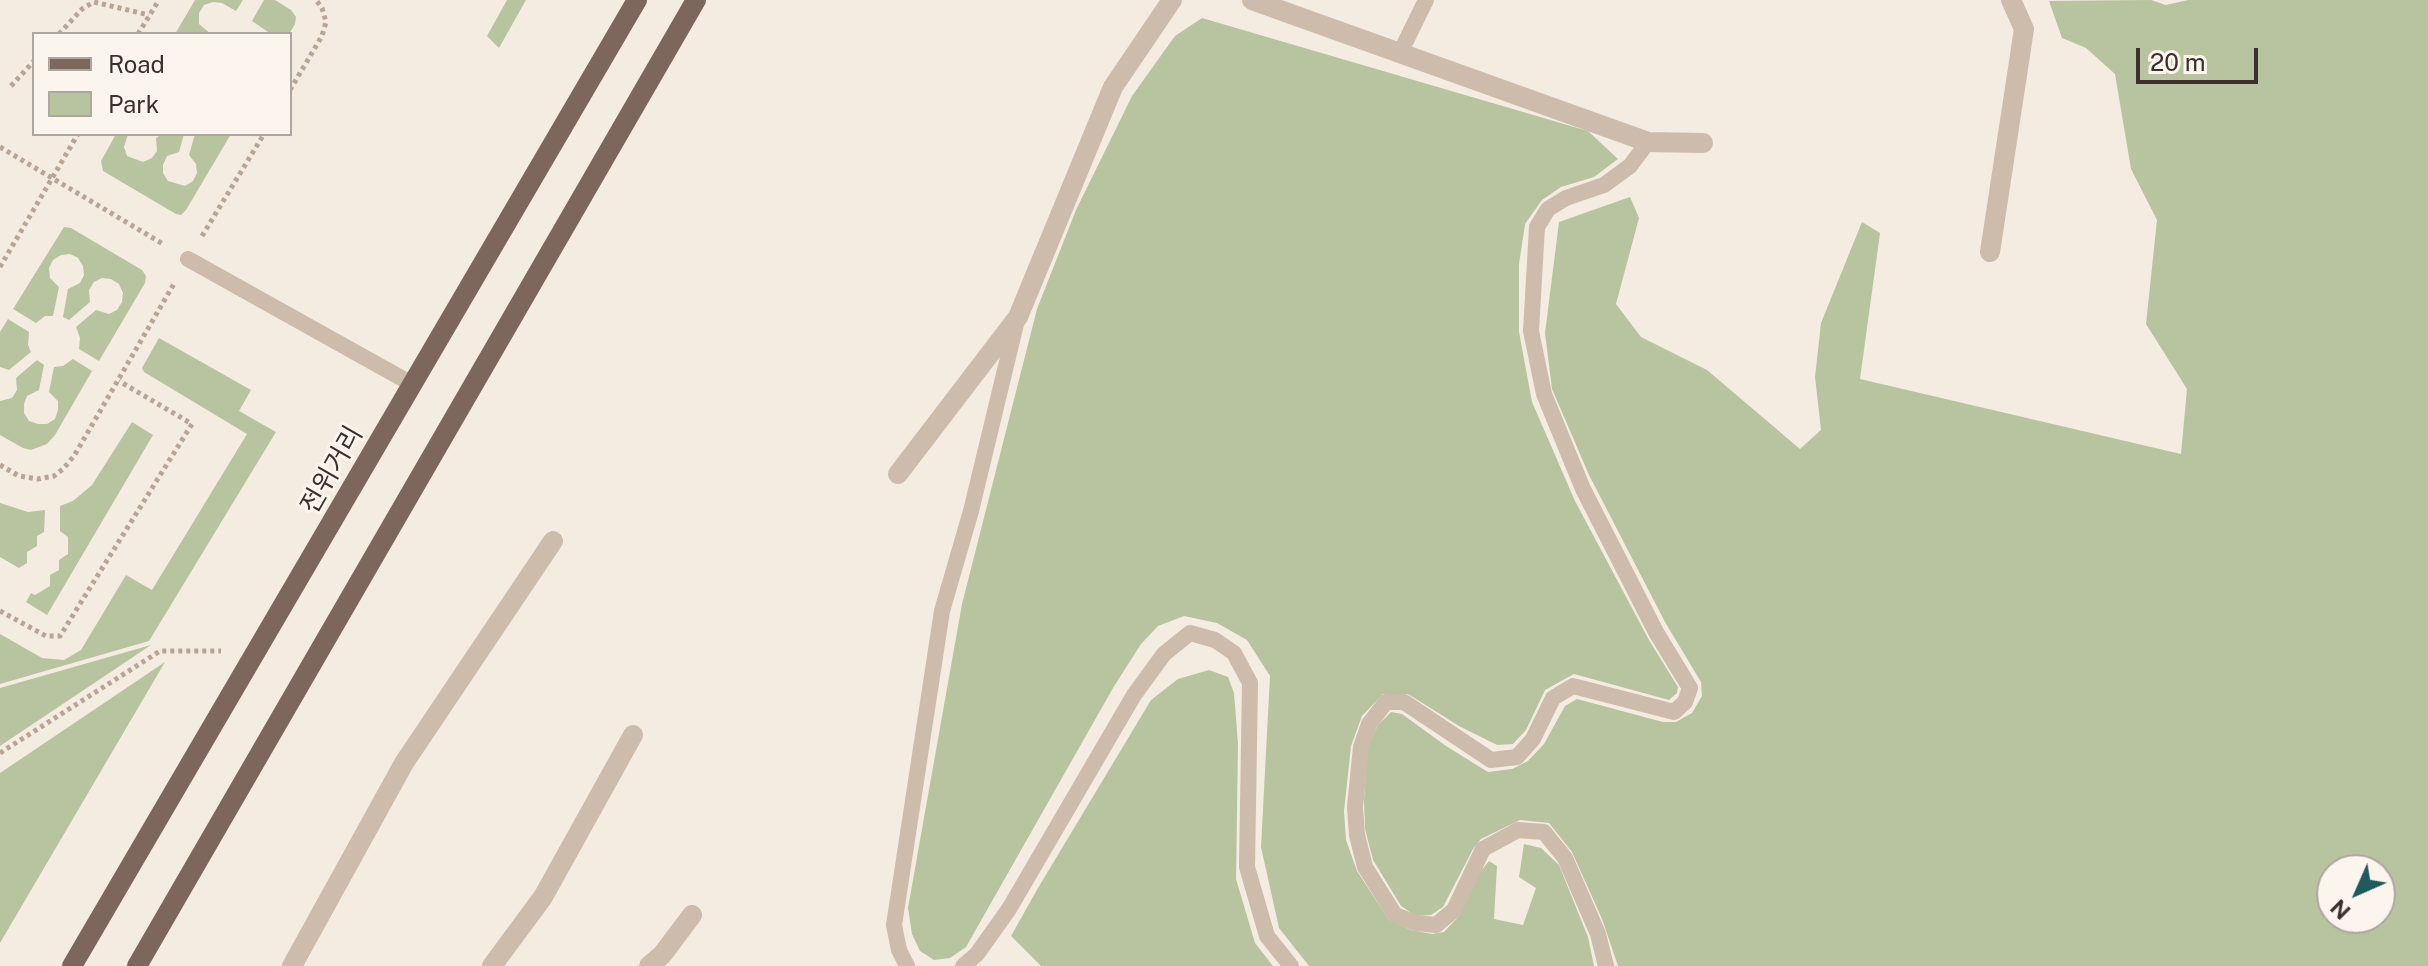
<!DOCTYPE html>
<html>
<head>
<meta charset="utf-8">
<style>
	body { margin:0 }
	#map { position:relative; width:2428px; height:966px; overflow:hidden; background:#f4ebe1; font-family:"Public Sans",sans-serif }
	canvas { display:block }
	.legend { position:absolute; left:32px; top:32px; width:260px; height:104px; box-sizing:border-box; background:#fbf5ee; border:2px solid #aea6a0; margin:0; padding:10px 14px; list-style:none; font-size:24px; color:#3b302b }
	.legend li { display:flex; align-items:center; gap:16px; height:40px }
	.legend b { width:40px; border:2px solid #aea6a0 }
	.north { position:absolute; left:2316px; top:854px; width:80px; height:80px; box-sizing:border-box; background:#fbf5ee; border:2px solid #aea6a0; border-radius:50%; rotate:225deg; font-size:22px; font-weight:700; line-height:32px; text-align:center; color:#3b302b }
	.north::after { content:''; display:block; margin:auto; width:28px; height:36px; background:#1f5a5e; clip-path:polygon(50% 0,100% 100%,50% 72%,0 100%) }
	.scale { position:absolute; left:2136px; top:48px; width:122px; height:36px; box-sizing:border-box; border:4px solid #3b302b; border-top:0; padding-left:10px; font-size:24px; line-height:28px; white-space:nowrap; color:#3b302b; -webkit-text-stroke:6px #fbf5ee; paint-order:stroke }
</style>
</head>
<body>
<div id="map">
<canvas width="2428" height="966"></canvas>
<ul class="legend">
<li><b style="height:10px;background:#7d675c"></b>Road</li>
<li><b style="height:22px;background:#b8c4a0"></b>Park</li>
</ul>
<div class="north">N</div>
<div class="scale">20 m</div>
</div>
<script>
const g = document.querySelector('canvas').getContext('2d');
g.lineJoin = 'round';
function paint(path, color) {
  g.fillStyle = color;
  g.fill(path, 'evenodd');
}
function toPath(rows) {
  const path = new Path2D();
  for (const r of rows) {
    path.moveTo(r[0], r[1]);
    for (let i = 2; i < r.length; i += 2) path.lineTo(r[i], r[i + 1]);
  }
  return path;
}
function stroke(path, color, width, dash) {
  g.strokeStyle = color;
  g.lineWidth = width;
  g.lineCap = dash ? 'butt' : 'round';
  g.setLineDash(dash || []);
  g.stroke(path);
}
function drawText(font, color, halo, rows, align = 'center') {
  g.font = font + ' "Public Sans","Noto Sans KR",sans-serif';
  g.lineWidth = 6;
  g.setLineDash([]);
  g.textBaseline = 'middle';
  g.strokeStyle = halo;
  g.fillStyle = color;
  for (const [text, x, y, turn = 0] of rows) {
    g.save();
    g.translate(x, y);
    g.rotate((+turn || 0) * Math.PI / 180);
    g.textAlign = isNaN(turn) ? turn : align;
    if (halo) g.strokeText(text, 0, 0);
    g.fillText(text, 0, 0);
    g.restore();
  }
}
paint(toPath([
	[195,0,243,0,236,11,222,3,213,2,204,5,199,13,199,24,211,34,175,34],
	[264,0,275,0,291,10,296,17,295,24,289,34,271,34,252,21],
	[507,0,526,0,499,48,487,36],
	[2151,0,2166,5,2188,0,2428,0,2428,966,1618,966,1602,919,1572,852,1549,823,1520,820,1481,839,1473,849,1443,907,1431,915,1416,916,1401,906,1373,860,1365,829,1364,800,1368,745,1378,725,1391,712,1402,714,1446,746,1488,772,1512,769,1528,761,1544,744,1565,706,1577,699,1663,722,1676,722,1692,713,1702,696,1701,682,1665,622,1589,475,1552,389,1545,333,1559,222,1630,197,1639,218,1616,304,1641,337,1707,370,1800,449,1821,430,1815,377,1821,323,1862,222,1880,233,1860,379,2181,454,2187,389,2146,324,2157,220,2131,169,2115,74,2086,48,2062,38,2049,1],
	[2332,870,2380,870,2380,918,2332,918],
	[1202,18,1588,131,1618,159,1594,177,1561,187,1542,200,1525,224,1519,264,1519,332,1532,402,1575,501,1649,640,1678,687,1677,693,1669,700,1574,674,1545,690,1526,730,1513,744,1497,745,1459,726,1408,694,1383,694,1362,716,1351,746,1344,811,1346,840,1357,871,1389,920,1411,930,1432,934,1444,932,1460,915,1472,882,1489,861,1497,866,1494,919,1523,925,1536,888,1519,877,1524,844,1541,848,1559,865,1588,937,1594,966,1309,966,1279,928,1261,847,1270,676,1247,640,1217,623,1184,616,1158,626,1141,644,1113,688,966,947,950,958,934,960,920,951,912,934,908,908,962,604,1037,309,1076,210,1132,96,1175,36],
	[116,134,128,134,124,147,127,156,143,162,152,158,157,151,156,138,162,134,184,134,179,152,167,156,163,165,163,173,168,181,185,186,193,181,197,173,196,164,189,155,195,134,231,134,186,210,181,215,176,214,103,171,101,161],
	[64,227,71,228,142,270,146,276,145,283,99,361,79,349,80,338,76,327,96,310,109,314,117,310,122,302,123,293,119,284,111,279,102,278,94,282,89,290,90,302,69,320,63,317,68,289,80,283,84,275,83,266,78,258,70,254,61,255,53,260,49,268,50,278,59,287,53,316,45,316,36,323,13,309],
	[8,319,29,332,28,345,31,352,9,370,0,367,0,332],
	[159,338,251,390,239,411,276,432,149,641,0,684,0,634,42,658,64,660,81,650,126,575,152,590,247,434,144,372,142,368],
	[73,359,92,371,55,435,47,444,31,450,23,448,0,435,0,401,12,398,17,390,16,378,37,360,44,365,39,390,27,396,24,404,24,413,29,421,38,424,47,424,55,419,58,410,58,401,49,392,54,367,63,366],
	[132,422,153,435,47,615,26,602,31,593,35,595,50,586,50,575,59,570,59,560,68,554,68,537,60,531,60,506,73,501,92,485],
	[0,503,28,512,45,510,44,532,37,536,37,546,27,552,27,563,19,568,0,557],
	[151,645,0,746,0,688],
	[165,662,0,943,0,773],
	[1209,670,1228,677,1234,693,1238,744,1236,879,1255,943,1273,966,1041,966,1011,936,1038,888,1151,700,1178,679]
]), '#b8c4a0');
stroke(toPath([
	[59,34,82,9,94,2,149,15],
	[138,34,159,0],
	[11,86,34,61],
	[290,90,322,36,326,22,322,8,316,0],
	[0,147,163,244],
	[202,236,264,134],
	[0,267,78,134],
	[0,465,19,476,38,479,54,476,63,469,74,456,175,282],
	[0,611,46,636,60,636,192,424,119,381],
	[0,753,160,651,221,651]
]), '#b9a596', 5, [4, 4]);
stroke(toPath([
	[1400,53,1426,0],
	[188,259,412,384],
	[907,966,899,950,894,925,942,611,971,511,1017,320],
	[963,966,977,954,1009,909,1134,695,1164,654,1190,633,1215,640,1234,653,1250,683,1247,867,1267,936,1291,966],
	[1606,966,1598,934,1565,858,1544,832,1518,830,1483,849,1454,910,1436,925,1416,923,1395,915,1365,867,1357,835,1355,807,1361,747,1369,724,1386,702,1404,702,1491,760,1517,757,1533,739,1553,698,1573,686,1674,712,1685,702,1690,688,1656,632,1583,489,1544,394,1531,331,1537,227,1548,209,1566,198,1604,185,1630,166,1648,142]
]), '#cdbbac', 16);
stroke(toPath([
	[1252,0,1648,142,1703,143],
	[1990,252,2024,29,2011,0],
	[898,474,1018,317,1113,87,1172,0],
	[292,966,404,763,553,541],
	[492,966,543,897,633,735],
	[649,966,662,955,692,915]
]), '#cdbbac', 20);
stroke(toPath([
	[72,966,637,0],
	[137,966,696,0]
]), '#7d675c', 20);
drawText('26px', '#3b302b', '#fbf5ee', [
	["전위거리",332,470,-60]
]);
</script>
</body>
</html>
